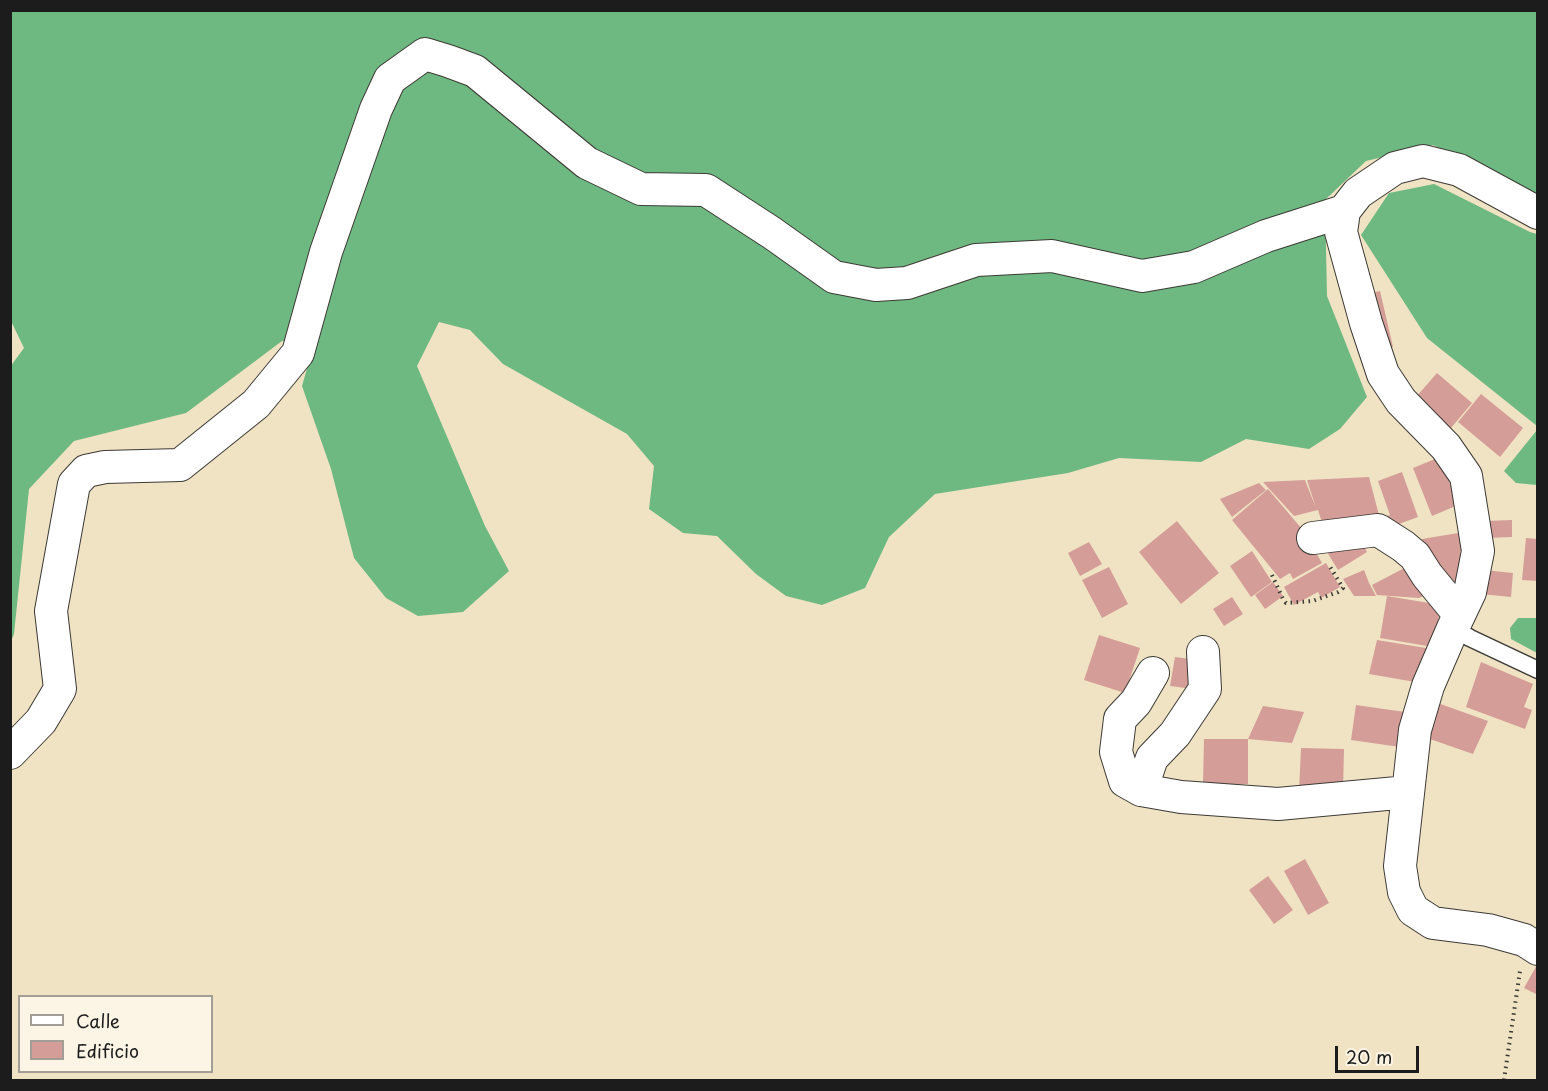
<!DOCTYPE html>
<html>
<head>
<meta charset="utf-8">
<style>
	body { margin:0 }
	#map { position:relative; width:1548px; height:1091px; overflow:hidden; background:#f0e3c4; font-family:"Playpen Sans",sans-serif }
	canvas { display:block }
	.frame { position:absolute; inset:0; border:12px solid #1c1c1c; pointer-events:none }
	.legend { position:absolute; left:18px; top:995px; width:195px; height:78px; box-sizing:border-box; background:#fcf5e5; border:2px solid #a29e95; margin:0; padding:8px 10px; list-style:none; font-size:18px; color:#1c1c1c }
	.legend li { display:flex; align-items:center; gap:12px; height:30px }
	.legend b { width:30px; border:2px solid #a29e95 }
	.scale { position:absolute; left:1335px; top:1046px; width:84px; height:27px; box-sizing:border-box; border:3px solid #1c1c1c; border-top:0; padding-left:8px; font-size:18px; line-height:21px; white-space:nowrap; color:#1c1c1c; -webkit-text-stroke:4px #fcf5e5; paint-order:stroke }
</style>
</head>
<body>
<div id="map">
<canvas width="1548" height="1091"></canvas>
<div class="frame"></div>
<ul class="legend">
<li><b style="height:8px;background:#fff"></b>Calle</li>
<li><b style="height:16px;background:#d49d97"></b>Edificio</li>
</ul>
<div class="scale">20 m</div>
</div>
<script>
const g = document.querySelector('canvas').getContext('2d');
g.lineJoin = 'round';
function paint(path, color) {
  g.fillStyle = color;
  g.fill(path, 'evenodd');
}
function toPath(rows) {
  const path = new Path2D();
  for (const r of rows) {
    path.moveTo(r[0], r[1]);
    for (let i = 2; i < r.length; i += 2) path.lineTo(r[i], r[i + 1]);
  }
  return path;
}
function stroke(path, color, width, dash) {
  g.strokeStyle = color;
  g.lineWidth = width;
  g.lineCap = dash ? 'butt' : 'round';
  g.setLineDash(dash || []);
  g.stroke(path);
}
paint(toPath([
	[11,11,1537,11,1537,195,1433,145,1366,161,1325,200,1327,296,1367,397,1340,429,1309,449,1246,439,1201,462,1119,458,1068,473,935,494,889,537,865,588,822,605,786,596,756,574,717,536,683,533,649,509,654,466,627,434,503,364,470,330,439,322,417,366,485,526,509,571,463,612,418,616,386,598,354,558,331,469,302,386,314,344,282,341,186,413,74,441,29,489,14,634,11,641,10,367,24,348,10,319],
	[1434,184,1530,232,1537,234,1537,426,1427,338,1361,235,1389,193],
	[1537,430,1537,485,1516,483,1504,471],
	[1518,618,1537,618,1537,653,1511,639,1510,628]
]), '#6eb981');
paint(toPath([
	[1380,291,1393,347,1380,349,1366,294],
	[1437,373,1472,403,1451,428,1416,397],
	[1481,394,1523,428,1500,457,1458,422],
	[1440,457,1458,505,1432,516,1413,468],
	[1402,472,1418,517,1388,528,1384,517,1390,515,1378,481],
	[1369,477,1380,519,1324,529,1318,510,1294,516,1263,482,1305,480,1316,508,1307,480],
	[1259,483,1266,490,1232,517,1220,499],
	[1268,489,1302,529,1322,563,1293,579,1290,573,1280,579,1232,520],
	[1512,520,1512,537,1487,538,1486,521],
	[1177,521,1219,573,1181,604,1139,552],
	[1464,532,1467,549,1460,551,1463,583,1447,589,1422,539],
	[1358,536,1367,552,1338,570,1324,547],
	[1526,538,1538,539,1538,581,1522,580],
	[1089,542,1102,564,1080,576,1068,553],
	[1252,551,1272,582,1251,597,1230,566],
	[1326,563,1340,587,1321,598,1318,592,1294,605,1284,587],
	[1412,564,1432,592,1419,598,1377,595,1372,585],
	[1109,567,1128,604,1102,618,1082,580],
	[1364,570,1369,583,1376,596,1354,596,1343,579],
	[1484,570,1513,573,1511,597,1481,594],
	[1273,582,1283,596,1265,609,1255,595],
	[1387,596,1441,605,1433,647,1380,638],
	[1232,597,1243,614,1224,626,1213,609],
	[1099,635,1140,648,1125,693,1084,680],
	[1377,640,1432,649,1421,683,1369,674],
	[1175,657,1197,660,1193,689,1170,686],
	[1481,662,1533,684,1524,707,1532,710,1525,729,1466,707],
	[1435,702,1488,721,1473,754,1430,739],
	[1356,705,1412,713,1407,748,1351,740],
	[1263,706,1304,712,1292,743,1248,739,1248,784,1203,784,1204,739,1248,739],
	[1301,748,1344,749,1343,791,1299,791],
	[1305,859,1329,903,1308,915,1284,871],
	[1268,876,1293,910,1274,924,1249,890],
	[1538,963,1538,995,1524,988]
]), '#d49d97');
const lane = toPath([
	[1453,628,1470,638,1538,670]
]);
const street = toPath([
	[1538,213,1459,170,1423,161,1395,168,1358,193,1344,211,1341,232,1366,323,1383,374,1401,401,1446,447,1466,476,1478,551,1470,592,1453,628,1428,686,1415,730,1400,866,1404,892,1413,910,1433,923,1488,930,1524,940,1538,949],
	[1313,538,1378,530,1403,546,1415,556,1427,575,1459,614],
	[1153,673,1136,702,1120,719,1116,752,1125,781,1141,790,1181,797,1278,804,1408,792],
	[10,753,41,721,60,689,51,611,74,484,86,471,105,467,180,465,256,404,298,353,326,252,376,109,390,79,425,54,448,61,475,71,587,163,641,189,706,190,772,233,834,277,876,285,907,283,976,260,1052,256,1142,276,1194,267,1266,236,1344,211],
	[1141,790,1152,758,1175,734,1205,689,1203,652]
]);
stroke(lane, '#3c3a35', 19);
stroke(street, '#3c3a35', 34);
stroke(toPath([
	[1272,575,1283,599,1286,603,1313,601,1338,592,1343,588,1329,565],
	[1504,1080,1520,971]
]), '#3c3a35', 4, [1.5, 4.5]);
stroke(lane, '#fff', 16);
stroke(street, '#fff', 32);
</script>
</body>
</html>
